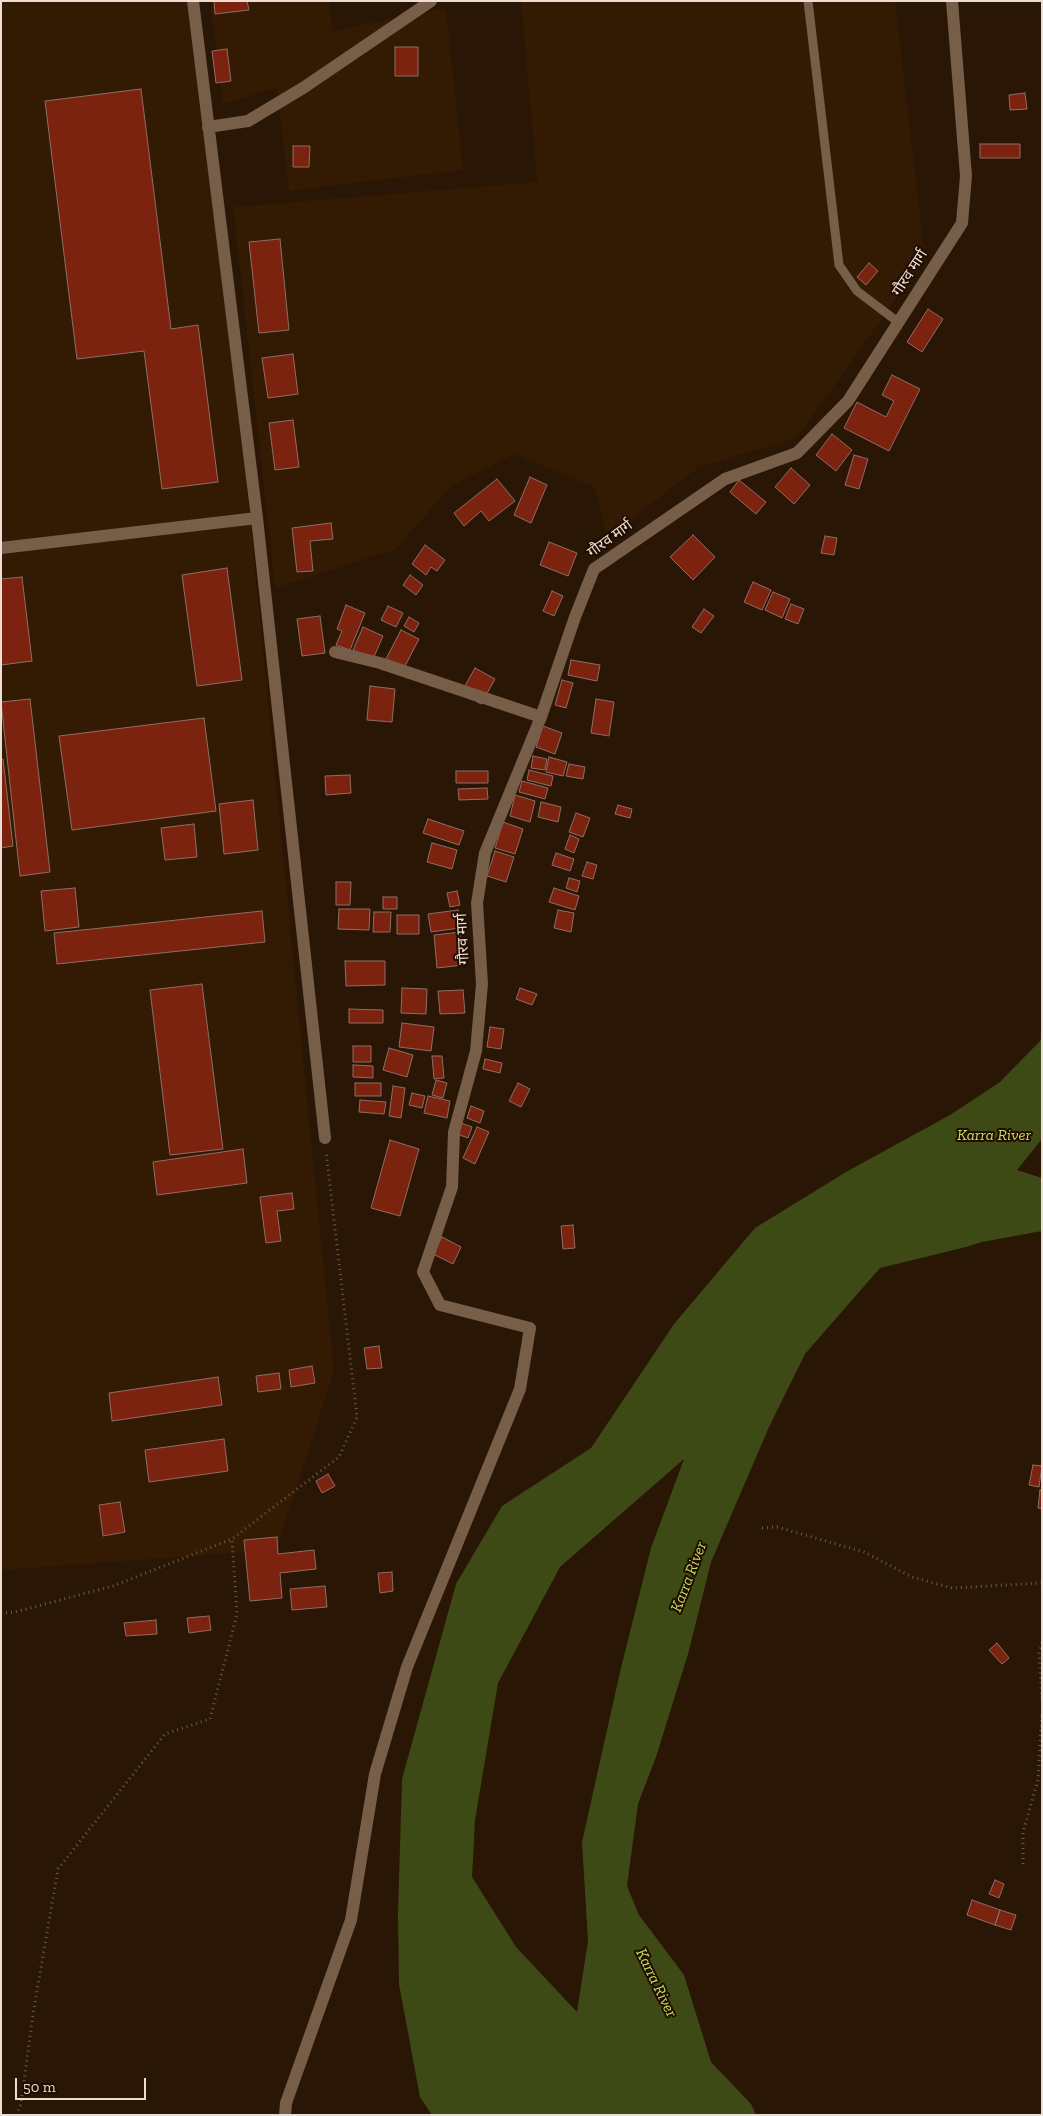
<!DOCTYPE html>
<html>
<head>
<meta charset="utf-8">
<style>
	body { margin:0 }
	#map { position:relative; width:1043px; height:2116px; overflow:hidden; background:#2a1604; font-family:"Zilla Slab",serif }
	canvas { display:block }
	.frame { position:absolute; inset:0; border:2px solid #ecded2; pointer-events:none }
	.scale { position:absolute; left:15px; top:2078px; width:131px; height:22px; box-sizing:border-box; border:2px solid #ecded2; border-top:0; padding-left:6px; font-size:15px; line-height:18px; white-space:nowrap; color:#ecded2; -webkit-text-stroke:4px #200d00; paint-order:stroke }
</style>
</head>
<body>
<div id="map">
<canvas width="1043" height="2116"></canvas>
<div class="frame"></div>
<div class="scale">50 m</div>
</div>
<script>
const g = document.querySelector('canvas').getContext('2d');
g.lineJoin = 'round';
function paint(path, color) {
  g.fillStyle = color;
  g.fill(path, 'evenodd');
}
function toPath(rows) {
  const path = new Path2D();
  for (const r of rows) {
    path.moveTo(r[0], r[1]);
    for (let i = 2; i < r.length; i += 2) path.lineTo(r[i], r[i + 1]);
  }
  return path;
}
function stroke(path, color, width, dash) {
  g.strokeStyle = color;
  g.lineWidth = width;
  g.lineCap = dash ? 'butt' : 'round';
  g.setLineDash(dash || []);
  g.stroke(path);
}
function drawText(font, color, halo, rows, align = 'center') {
  g.font = font + ' "Zilla Slab","Noto Sans Devanagari",serif';
  g.lineWidth = 4;
  g.setLineDash([]);
  g.textBaseline = 'middle';
  g.strokeStyle = halo;
  g.fillStyle = color;
  for (const [text, x, y, turn = 0] of rows) {
    g.save();
    g.translate(x, y);
    g.rotate((+turn || 0) * Math.PI / 180);
    g.textAlign = isNaN(turn) ? turn : align;
    if (halo) g.strokeText(text, 0, 0);
    g.fillText(text, 0, 0);
    g.restore();
  }
}
paint(toPath([
	[1,1,199,1,334,1371,276,1550,1,1570],
	[210,1,329,1,332,31,446,8,463,170,289,191,277,88,223,104],
	[521,1,895,1,925,258,797,438,699,467,608,537,594,487,514,454,451,486,396,549,275,588,233,207,537,182]
]), '#331a02');
paint(toPath([
	[1042,1035,1042,1139,1017,1170,1042,1178,1042,1231,982,1242,966,1247,880,1268,805,1354,769,1427,711,1562,688,1654,656,1757,638,1804,627,1886,639,1915,684,1975,711,2062,751,2104,756,2115,432,2115,420,2097,399,1984,398,1914,402,1779,456,1584,502,1506,591,1448,674,1324,755,1228,846,1172,950,1115,1000,1082,1040,1041],
	[684,1459,651,1548,620,1672,582,1842,588,1941,577,2012,516,1947,472,1877,475,1820,498,1683,560,1567]
]), '#3e4a15');
const building = toPath([
	[214,1,247,1,249,10,215,14,214,1],
	[395,47,418,47,418,76,395,76,395,47],
	[227,49,231,81,216,83,212,51,227,49],
	[141,89,171,329,198,325,218,482,162,489,144,351,77,359,45,101,141,89],
	[1025,93,1027,109,1010,110,1009,95,1025,93],
	[980,144,1020,144,1020,158,980,158,980,144],
	[293,146,310,146,309,167,293,167,293,146],
	[280,239,289,330,259,333,249,242,280,239],
	[869,263,878,271,866,285,857,277,869,263],
	[928,309,943,319,922,352,907,342,928,309],
	[293,354,298,394,268,398,262,358,293,354],
	[892,375,920,389,889,451,844,428,857,402,886,417,894,401,882,395,892,375],
	[293,420,299,467,275,470,269,423,293,420],
	[832,434,852,450,836,471,816,455,832,434],
	[854,455,868,459,859,489,845,485,854,455],
	[791,468,810,485,794,504,775,487,791,468],
	[530,477,547,485,531,523,514,515,530,477],
	[497,479,515,501,489,521,481,511,464,526,454,513,497,479],
	[739,480,766,502,756,514,730,492,739,480],
	[331,523,333,539,310,541,313,571,297,572,292,528,331,523],
	[693,535,715,557,693,580,670,557,693,535],
	[825,536,837,538,834,555,821,553,825,536],
	[549,542,577,553,568,576,540,565,549,542],
	[425,545,445,560,437,571,431,567,426,575,412,564,425,545],
	[227,568,242,680,197,686,182,575,227,568],
	[410,575,423,585,416,595,403,585,410,575],
	[22,577,32,661,1,665,1,579,22,577],
	[753,582,771,590,762,610,744,602,753,582],
	[552,591,563,596,554,616,543,611,552,591],
	[773,592,790,599,782,618,765,610,773,592],
	[791,604,804,609,798,624,785,619,791,604],
	[346,605,365,613,350,650,336,645,342,631,337,629,346,605],
	[388,606,403,613,396,627,381,620,388,606],
	[704,609,714,616,701,633,692,627,704,609],
	[320,616,325,653,302,656,297,619,320,616],
	[409,617,419,623,414,632,404,626,409,617],
	[363,627,383,636,373,659,353,650,363,627],
	[401,630,419,639,404,668,386,659,401,630],
	[571,660,600,665,597,681,568,675,571,660],
	[475,668,495,679,481,704,461,693,475,668],
	[562,680,573,683,566,708,555,705,562,680],
	[370,686,395,689,392,722,367,720,370,686],
	[30,699,50,872,20,876,1,702,30,699],
	[596,699,614,702,609,736,591,733,596,699],
	[204,718,216,811,72,830,59,736,204,718],
	[543,726,562,733,555,754,536,747,543,726],
	[533,756,547,759,545,770,531,768,533,756],
	[549,757,567,762,563,776,546,772,549,757],
	[1,759,3,759,13,846,1,848,1,759],
	[569,764,585,767,583,779,566,776,569,764],
	[529,770,553,776,551,786,527,780,529,770],
	[456,771,488,771,488,783,456,783,456,771],
	[350,775,351,793,326,795,325,776,350,775],
	[522,781,548,788,545,799,519,792,522,781],
	[487,788,488,799,459,800,458,789,487,788],
	[515,795,535,801,530,822,510,816,515,795],
	[253,800,258,850,224,854,219,804,253,800],
	[541,802,561,807,558,822,538,817,541,802],
	[618,805,632,809,630,818,615,814,618,805],
	[576,813,590,818,583,837,569,832,576,813],
	[428,819,464,831,459,845,423,833,428,819],
	[503,822,523,829,515,854,495,848,503,822],
	[194,824,197,857,165,860,161,828,194,824],
	[570,835,579,839,574,853,565,849,570,835],
	[432,843,457,850,452,869,427,862,432,843],
	[495,851,514,857,506,882,487,876,495,851],
	[556,853,574,859,570,871,552,865,556,853],
	[587,862,597,865,593,879,582,876,587,862],
	[569,878,580,881,577,892,566,888,569,878],
	[336,882,351,882,350,905,336,905,336,882],
	[75,888,79,927,45,931,41,891,75,888],
	[554,888,579,896,575,910,549,902,554,888],
	[457,891,460,905,450,907,447,893,457,891],
	[383,897,397,897,397,909,383,909,383,897],
	[339,909,370,909,369,930,338,929,339,909],
	[458,910,460,928,431,932,428,914,458,910],
	[558,910,574,913,571,932,554,928,558,910],
	[262,911,265,942,57,964,54,933,262,911],
	[374,912,391,912,390,932,373,932,374,912],
	[397,915,419,915,419,934,397,934,397,915],
	[460,932,463,965,437,968,434,935,460,932],
	[345,961,385,961,385,985,346,986,345,961],
	[202,984,223,1149,170,1155,150,990,202,984],
	[402,988,427,989,426,1014,401,1013,402,988],
	[520,988,537,994,532,1005,516,999,520,988],
	[463,990,465,1013,440,1014,438,991,463,990],
	[349,1009,383,1010,383,1023,349,1023,349,1009],
	[402,1023,434,1027,431,1051,399,1047,402,1023],
	[490,1027,504,1029,501,1049,487,1047,490,1027],
	[353,1046,371,1046,371,1062,353,1062,353,1046],
	[389,1048,413,1055,407,1077,383,1070,389,1048],
	[432,1056,442,1056,444,1078,434,1079,432,1056],
	[485,1059,502,1063,500,1073,483,1069,485,1059],
	[353,1065,373,1066,373,1078,353,1077,353,1065],
	[436,1080,447,1083,443,1098,432,1095,436,1080],
	[355,1083,381,1083,381,1096,355,1096,355,1083],
	[518,1083,530,1089,521,1107,509,1101,518,1083],
	[393,1086,405,1088,401,1118,389,1116,393,1086],
	[412,1093,425,1096,422,1108,409,1105,412,1093],
	[428,1096,450,1101,447,1118,424,1113,428,1096],
	[360,1100,386,1102,384,1114,359,1112,360,1100],
	[471,1106,484,1111,480,1123,467,1118,471,1106],
	[461,1123,472,1127,468,1138,457,1134,461,1123],
	[477,1127,489,1132,475,1164,463,1158,477,1127],
	[390,1140,419,1149,400,1216,371,1208,390,1140],
	[243,1149,247,1183,157,1195,153,1162,243,1149],
	[292,1193,294,1209,277,1211,281,1241,266,1243,260,1197,292,1193],
	[573,1225,575,1248,563,1249,561,1226,573,1225],
	[442,1237,461,1247,453,1264,433,1254,442,1237],
	[379,1346,382,1368,367,1369,364,1348,379,1346],
	[312,1366,315,1383,291,1387,289,1370,312,1366],
	[279,1373,281,1389,258,1392,256,1376,279,1373],
	[218,1377,222,1405,112,1421,109,1393,218,1377],
	[224,1439,228,1471,149,1482,145,1450,224,1439],
	[1033,1465,1042,1466,1039,1487,1029,1485,1033,1465],
	[328,1474,335,1486,322,1493,316,1481,328,1474],
	[1040,1490,1042,1490,1042,1509,1038,1508,1040,1490],
	[120,1502,125,1532,103,1536,99,1505,120,1502],
	[277,1537,278,1554,314,1550,316,1569,280,1573,282,1598,250,1601,244,1540,277,1537],
	[392,1572,393,1591,380,1593,378,1573,392,1572],
	[325,1586,327,1607,292,1610,290,1589,325,1586],
	[209,1616,211,1630,189,1633,187,1618,209,1616],
	[156,1620,157,1634,126,1636,124,1623,156,1620],
	[997,1643,1009,1658,1002,1664,989,1650,997,1643],
	[995,1880,1004,1884,999,1898,989,1894,995,1880],
	[972,1900,1000,1910,995,1925,967,1915,972,1900],
	[1000,1910,1016,1915,1011,1930,995,1925,1000,1910]
]);
paint(building, '#7c2310');
stroke(building, '#8f6d65', 1);
stroke(toPath([
	[762,1528,777,1527,864,1552,912,1577,952,1588,1042,1583],
	[1,1613,15,1612,113,1586,232,1539,339,1457,357,1417,326,1151],
	[1042,1643,1039,1653,1042,1700],
	[1023,1864,1023,1832,1038,1780,1042,1713],
	[16,2115,21,2104,33,2014,58,1869,165,1734,210,1719,237,1614,232,1539]
]), '#6c5a4a', 3, [1, 4]);
stroke(toPath([
	[808,1,839,265,857,291,898,322]
]), '#765e49', 9);
stroke(toPath([
	[193,1,257,518,325,1138],
	[208,127,248,121,303,88,431,1],
	[1,548,257,518],
	[335,652,380,663,541,717],
	[285,2115,286,2103,351,1920,375,1774,407,1667,520,1389,530,1328,440,1305,423,1272,452,1187,454,1132,476,1051,482,984,477,903,485,853,541,717,575,617,594,569,725,479,797,453,848,401,962,223,966,176,952,1]
]), '#765e49', 12);
drawText('15px', '#ecded2', '#200d00', [
	["गौरव मार्ग",910,273,-57],
	["गौरव मार्ग",610,539,-36],
	["गौरव मार्ग",463,939,-93]
]);
drawText('italic 16px', '#c1df5f', '#200d00', [
	["Karra River",994,1135],
	["Karra River",689,1577,-69],
	["Karra River",656,1983,64]
]);
</script>
</body>
</html>
